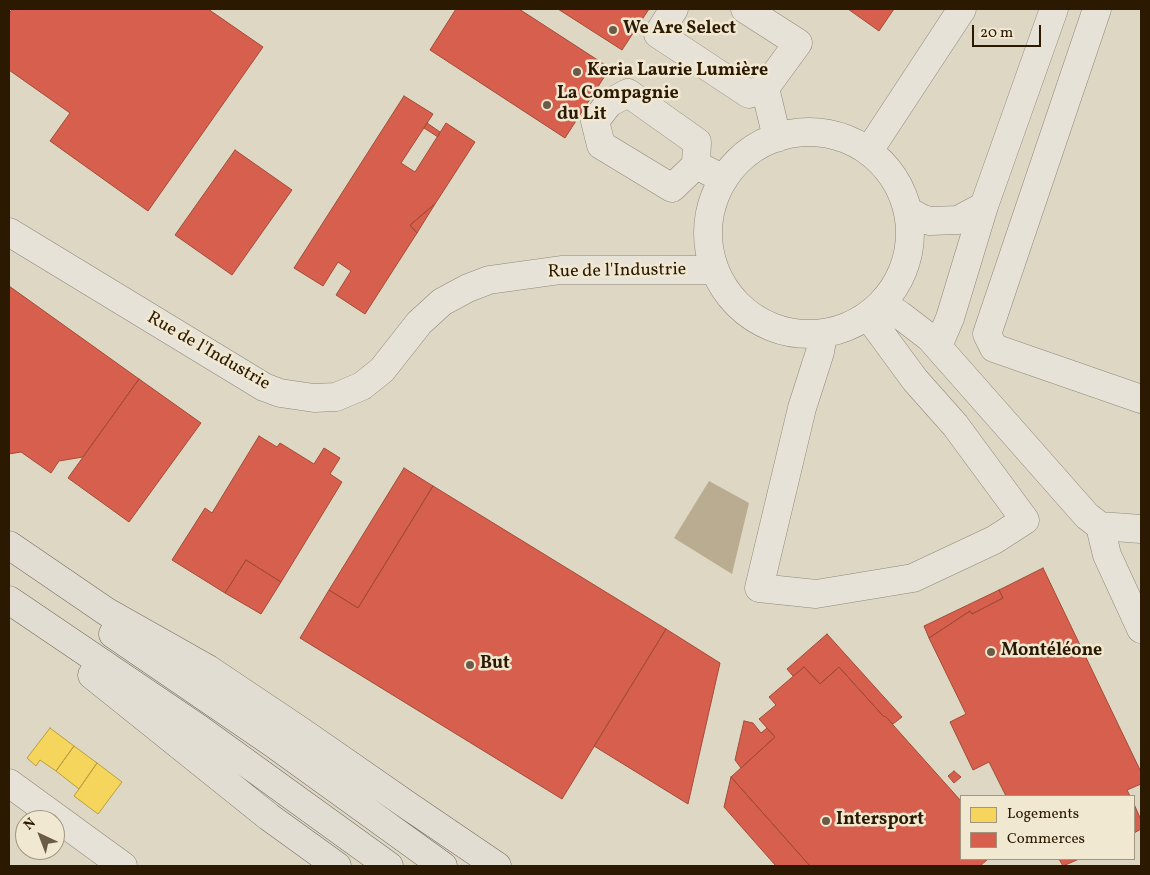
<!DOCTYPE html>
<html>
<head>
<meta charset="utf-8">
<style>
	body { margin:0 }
	#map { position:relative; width:1150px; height:875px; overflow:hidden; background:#ded7c4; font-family:Vollkorn,serif }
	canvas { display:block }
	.frame { position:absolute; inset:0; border:10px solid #2c1901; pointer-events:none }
	.legend { position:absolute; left:960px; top:795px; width:175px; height:65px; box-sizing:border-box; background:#f1e8d2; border:1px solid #a2957e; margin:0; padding:6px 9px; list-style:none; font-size:15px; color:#2c1901 }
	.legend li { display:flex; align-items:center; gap:10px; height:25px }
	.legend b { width:25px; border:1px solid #a2957e }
	.north { position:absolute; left:15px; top:810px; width:50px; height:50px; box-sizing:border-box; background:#f1e8d2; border:1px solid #a2957e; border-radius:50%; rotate:317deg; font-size:14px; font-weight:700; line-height:20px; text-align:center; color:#2c1901 }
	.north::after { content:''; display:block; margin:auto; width:18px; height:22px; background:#6a5c45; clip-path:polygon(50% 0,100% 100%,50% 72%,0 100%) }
	.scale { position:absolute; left:972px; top:25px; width:69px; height:22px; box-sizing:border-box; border:2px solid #2c1901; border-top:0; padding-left:6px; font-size:15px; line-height:18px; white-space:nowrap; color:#2c1901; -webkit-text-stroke:4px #f1e8d2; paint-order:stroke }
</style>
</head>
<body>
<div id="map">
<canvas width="1150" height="875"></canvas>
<div class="frame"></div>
<ul class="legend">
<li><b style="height:14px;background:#f6d55c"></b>Logements</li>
<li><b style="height:14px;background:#d6604d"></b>Commerces</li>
</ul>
<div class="north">N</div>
<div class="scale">20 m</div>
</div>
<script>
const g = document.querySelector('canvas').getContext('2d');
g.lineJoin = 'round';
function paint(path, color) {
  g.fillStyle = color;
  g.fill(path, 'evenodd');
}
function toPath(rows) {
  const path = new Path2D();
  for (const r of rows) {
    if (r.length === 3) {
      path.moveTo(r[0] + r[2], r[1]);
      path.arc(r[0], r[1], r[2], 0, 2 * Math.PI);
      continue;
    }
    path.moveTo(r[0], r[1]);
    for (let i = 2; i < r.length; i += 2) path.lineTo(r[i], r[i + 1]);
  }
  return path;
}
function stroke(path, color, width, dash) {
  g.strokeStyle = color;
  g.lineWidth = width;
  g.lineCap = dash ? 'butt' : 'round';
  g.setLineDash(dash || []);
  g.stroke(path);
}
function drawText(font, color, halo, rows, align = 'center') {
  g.font = font + ' Vollkorn,serif';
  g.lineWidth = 5;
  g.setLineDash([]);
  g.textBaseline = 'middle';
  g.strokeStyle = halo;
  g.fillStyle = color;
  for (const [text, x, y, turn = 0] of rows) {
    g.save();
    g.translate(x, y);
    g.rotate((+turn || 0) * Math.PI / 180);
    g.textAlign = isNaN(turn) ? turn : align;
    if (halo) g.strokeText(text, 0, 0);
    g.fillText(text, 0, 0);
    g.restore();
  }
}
paint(toPath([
	[709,481,749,503,732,574,674,538]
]), '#b9ac91');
const homes = toPath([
	[50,728,74,746,56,771,40,760,36,766,27,758,50,728],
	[74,746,97,763,79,789,56,771,74,746],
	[97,763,122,782,98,814,74,796,97,763]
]);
paint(homes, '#f6d55c');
stroke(homes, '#b99d41', 1);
const shops = toPath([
	[12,9,208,9,263,47,148,211,50,141,70,113,9,70,9,14,12,9],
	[456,9,519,9,610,68,565,138,430,50,456,9],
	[558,9,649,9,622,50,558,9],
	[848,9,894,9,879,31,848,9],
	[404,96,433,114,401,163,415,172,446,123,475,142,435,204,410,225,417,233,365,314,336,295,351,271,338,262,323,286,294,268,404,96],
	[427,123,440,132,438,137,424,128,427,123],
	[235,150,292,190,232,275,175,235,235,150],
	[435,204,417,233,410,225,435,204],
	[9,286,139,379,83,457,59,461,51,473,21,452,9,454,9,286],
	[139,379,201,423,129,522,68,478,139,379],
	[259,436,277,447,280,443,314,464,324,448,340,458,330,474,342,482,281,582,246,560,225,593,172,560,205,508,212,513,259,436],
	[404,468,433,486,358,608,329,590,404,468],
	[433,486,666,629,562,799,300,638,329,590,358,608,433,486],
	[246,560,281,582,261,614,225,593,246,560],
	[1043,568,1141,772,1141,784,1127,790,1130,796,1006,796,989,762,973,770,950,722,966,714,929,638,970,611,972,614,1003,598,999,590,1043,568],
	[999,590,1003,598,972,614,970,611,929,638,924,626,999,590],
	[666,629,720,663,688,804,594,746,666,629],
	[827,634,902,717,893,724,885,716,884,717,839,667,820,684,804,667,793,676,787,669,827,634],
	[804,667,820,684,839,667,884,717,885,716,961,801,961,859,988,859,980,866,810,866,731,777,775,737,759,719,776,705,769,697,804,667],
	[744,721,753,723,761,733,767,728,775,737,741,768,735,760,744,721],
	[954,771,961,777,954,783,948,776,954,771],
	[731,777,810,866,776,866,724,807,731,777],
	[1134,804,1141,820,1141,829,1134,833,1134,804],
	[1059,859,1079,859,1063,866,1059,859]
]);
paint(shops, '#d6604d');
stroke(shops, '#a34b36', 1);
const minor = toPath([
	[674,9,658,34,749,94,765,88,798,43,745,9],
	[1097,9,987,334,994,348,1141,399],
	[765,88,777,138],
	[809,233,101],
	[871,153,874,143,962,9],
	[696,165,672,188,601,145,595,121,609,103,628,93,697,142,696,165,724,179],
	[908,211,923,219,930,221,958,220,984,206,1054,9],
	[9,232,264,387,280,393,314,398,336,397,362,386,382,370,419,323,442,302,468,288,489,280,561,270,715,270],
	[882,304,900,315,930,338,1087,516,1100,526,1141,529],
	[823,334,820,352,802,408,759,588,816,594,913,578,994,540,1025,520,955,425,915,380,868,316],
	[938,346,950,318,984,206],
	[1100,526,1107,555,1141,629],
	[9,783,123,866]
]);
const highway = toPath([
	[9,545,107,612,208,669,302,732,410,807,497,866],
	[9,600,198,728,389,866],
	[113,634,271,742,443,866],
	[92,675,269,817,337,866]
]);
stroke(minor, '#8e887a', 29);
stroke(highway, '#746d60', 29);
stroke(minor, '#e6e2d8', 28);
stroke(highway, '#e1ddd2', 28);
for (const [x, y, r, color] of [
	[613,30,5,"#6a5c45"],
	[577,72,5,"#6a5c45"],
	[547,105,5,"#6a5c45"],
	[991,652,5,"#6a5c45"],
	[470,665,5,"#6a5c45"],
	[826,821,5,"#6a5c45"]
]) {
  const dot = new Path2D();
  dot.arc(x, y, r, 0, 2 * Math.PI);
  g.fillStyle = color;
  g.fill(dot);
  stroke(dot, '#f1e8d2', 2);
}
drawText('bold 18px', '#2c1901', '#f1e8d2', [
	["We Are Select",623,30],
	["Keria Laurie Lumière",587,72],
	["La Compagnie",557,95],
	["du Lit",557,116],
	["Montéléone",1001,652],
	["But",480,665],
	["Intersport",836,821]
], 'left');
drawText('18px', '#2c1901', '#f1e8d2', [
	["Rue de l'Industrie",617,272,-1],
	["Rue de l'Industrie",208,352,30]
]);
</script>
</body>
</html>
